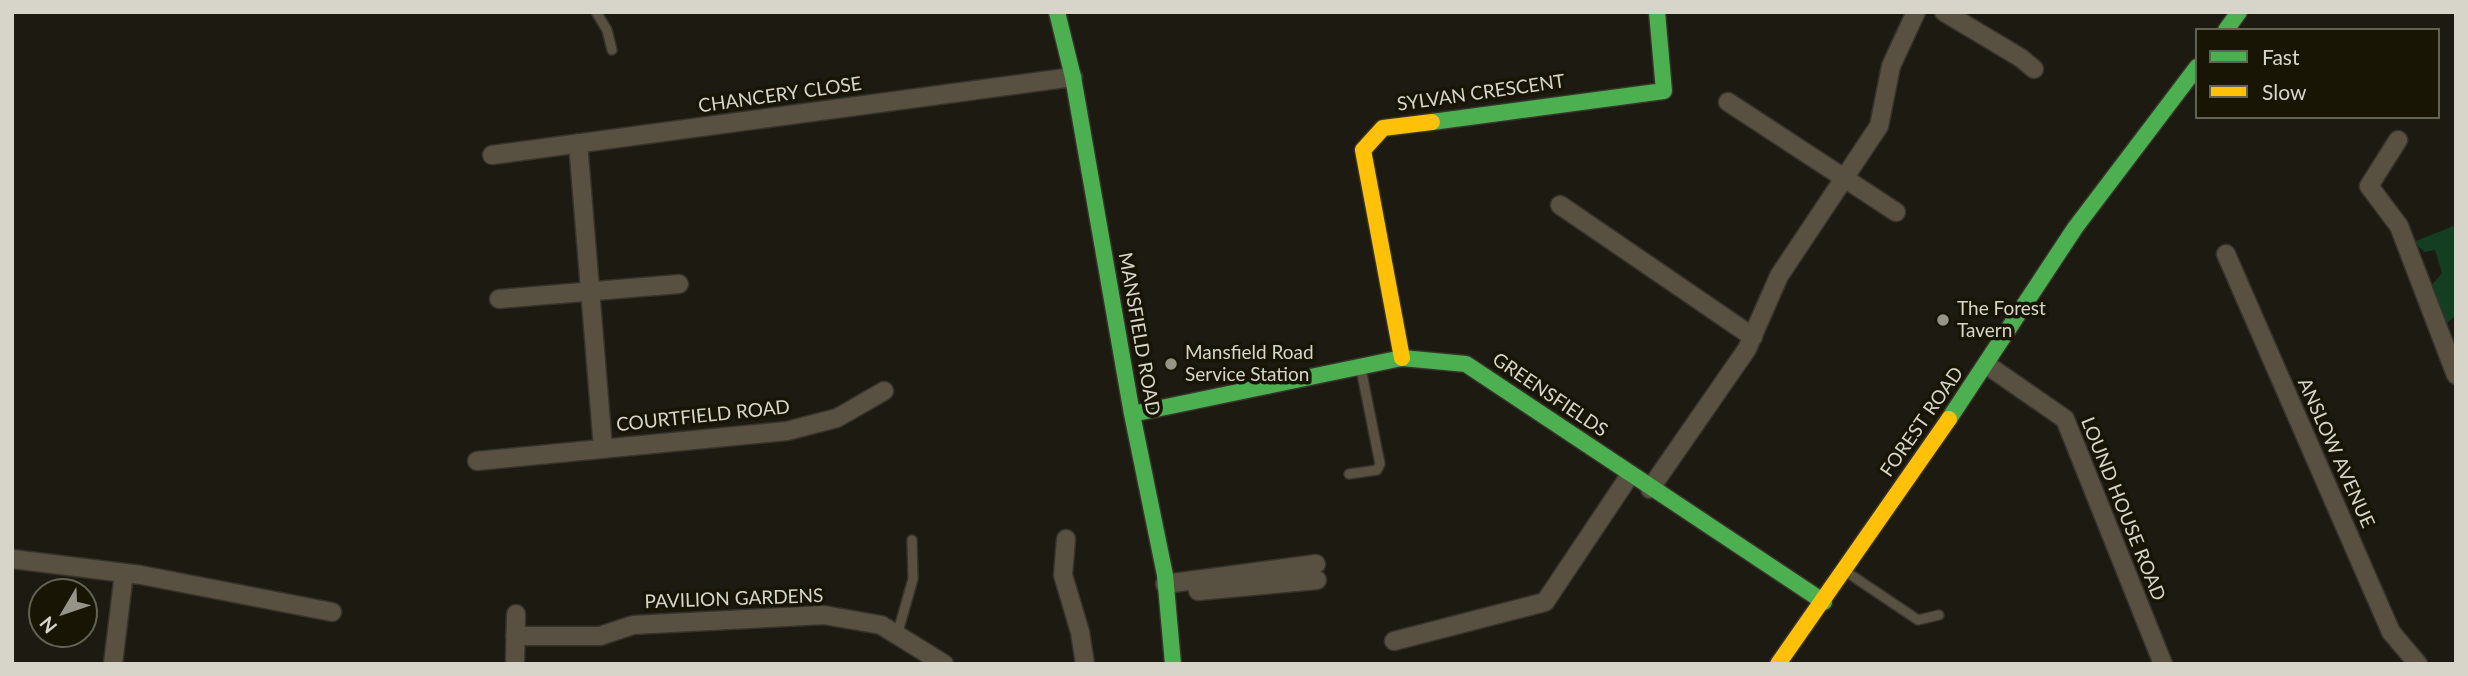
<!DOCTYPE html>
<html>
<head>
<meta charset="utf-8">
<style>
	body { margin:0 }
	#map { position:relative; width:2468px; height:676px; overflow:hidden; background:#1d1a11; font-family:Lato,sans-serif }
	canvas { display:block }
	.frame { position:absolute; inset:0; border:14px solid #d7d5ca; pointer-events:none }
	.legend { position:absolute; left:2195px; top:28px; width:245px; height:91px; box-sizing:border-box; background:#181504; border:2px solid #646253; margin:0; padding:9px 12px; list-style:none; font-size:21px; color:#d7d5ca }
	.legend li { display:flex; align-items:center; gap:14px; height:35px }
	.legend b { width:35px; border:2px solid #646253 }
	.north { position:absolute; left:28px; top:578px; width:70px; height:70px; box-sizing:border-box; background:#181504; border:2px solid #646253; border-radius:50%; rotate:231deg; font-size:19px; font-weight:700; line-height:28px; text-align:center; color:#d7d5ca }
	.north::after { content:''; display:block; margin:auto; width:24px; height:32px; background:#969489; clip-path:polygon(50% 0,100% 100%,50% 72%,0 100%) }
</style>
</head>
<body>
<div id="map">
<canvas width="2468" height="676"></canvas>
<div class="frame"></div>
<ul class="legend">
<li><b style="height:9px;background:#4caf50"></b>Fast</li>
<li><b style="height:9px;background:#ffc107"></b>Slow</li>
</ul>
<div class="north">N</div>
</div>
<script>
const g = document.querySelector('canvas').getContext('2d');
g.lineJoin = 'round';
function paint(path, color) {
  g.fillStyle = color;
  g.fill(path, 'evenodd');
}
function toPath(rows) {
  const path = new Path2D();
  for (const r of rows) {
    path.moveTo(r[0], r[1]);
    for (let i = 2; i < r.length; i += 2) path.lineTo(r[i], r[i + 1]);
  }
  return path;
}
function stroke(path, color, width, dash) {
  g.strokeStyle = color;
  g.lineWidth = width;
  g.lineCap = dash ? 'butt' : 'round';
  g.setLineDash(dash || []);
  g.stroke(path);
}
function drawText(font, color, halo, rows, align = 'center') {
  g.font = font + ' Lato,sans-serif';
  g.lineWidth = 7;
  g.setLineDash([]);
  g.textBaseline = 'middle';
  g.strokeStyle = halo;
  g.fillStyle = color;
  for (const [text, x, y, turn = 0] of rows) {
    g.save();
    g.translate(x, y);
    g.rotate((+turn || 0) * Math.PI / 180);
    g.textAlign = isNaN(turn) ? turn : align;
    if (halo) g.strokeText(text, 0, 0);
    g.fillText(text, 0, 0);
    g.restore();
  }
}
paint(toPath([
	[2456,225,2456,315,2446,324,2431,286,2442,273,2435,250,2425,252,2413,242]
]), '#133e21');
const lane = toPath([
	[596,12,607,30,612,50],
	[1349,474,1377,470,1380,464,1361,369],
	[1845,571,1918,620,1939,615],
	[897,635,913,579,912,540]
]);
const street = toPath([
	[1944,12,2021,58,2034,69],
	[1728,102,1896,212],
	[2398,140,2369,186,2399,226,2456,375],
	[578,143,603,448],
	[492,155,1073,77],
	[1560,205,1753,337],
	[2226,254,2391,632,2418,664],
	[499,299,679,284],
	[1987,365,2065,419,2163,664],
	[477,461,787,431,837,418,884,391],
	[1650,489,1747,349,1779,276,1879,126,1891,66,1916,12],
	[1066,539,1063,575,1080,632,1085,664],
	[12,559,141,575,332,612],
	[1165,584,1316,564],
	[1198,591,1317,580],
	[515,636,600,636,633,625,824,615,881,625,944,664],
	[1394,641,1545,602,1630,475],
	[515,660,516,614],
	[113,664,124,573]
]);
const fast = toPath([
	[1057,12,1073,77,1132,414,1165,575,1173,664],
	[2226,30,2239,12],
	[1432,122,1664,91,1657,12],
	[1132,414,1402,358,1466,364,1824,602],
	[1949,419,2075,228,2197,67]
]);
const slow = toPath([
	[1402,358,1363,150,1383,128,1432,122],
	[1778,664,1949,419]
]);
stroke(lane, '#36332c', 12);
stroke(street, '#36332c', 21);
stroke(fast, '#36332c', 19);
stroke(slow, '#36332c', 19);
stroke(lane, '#585142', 9);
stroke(street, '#585142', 18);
stroke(fast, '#4caf50', 16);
stroke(slow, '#ffc107', 16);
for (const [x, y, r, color] of [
	[1943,320,7,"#969489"],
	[1171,364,7,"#969489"]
]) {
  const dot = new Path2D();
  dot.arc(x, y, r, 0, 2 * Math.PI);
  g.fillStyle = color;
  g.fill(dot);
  stroke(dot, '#181504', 2.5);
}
drawText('19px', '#d7d5ca', '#181504', [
	["SYLVAN CRESCENT",1481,93,-8],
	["CHANCERY CLOSE",780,95,-8],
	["MANSFIELD ROAD",1139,334,80],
	["GREENSFIELDS",1550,395,34],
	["COURTFIELD ROAD",703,416,-6],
	["FOREST ROAD",1922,422,-55],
	["ANSLOW AVENUE",2336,453,66],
	["LOUND HOUSE ROAD",2123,509,68],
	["PAVILION GARDENS",734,599,-2]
]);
drawText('19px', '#d7d5ca', '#181504', [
	["The Forest",1957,309],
	["Tavern",1957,331],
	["Mansfield Road",1185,353],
	["Service Station",1185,375]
], 'left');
</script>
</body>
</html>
